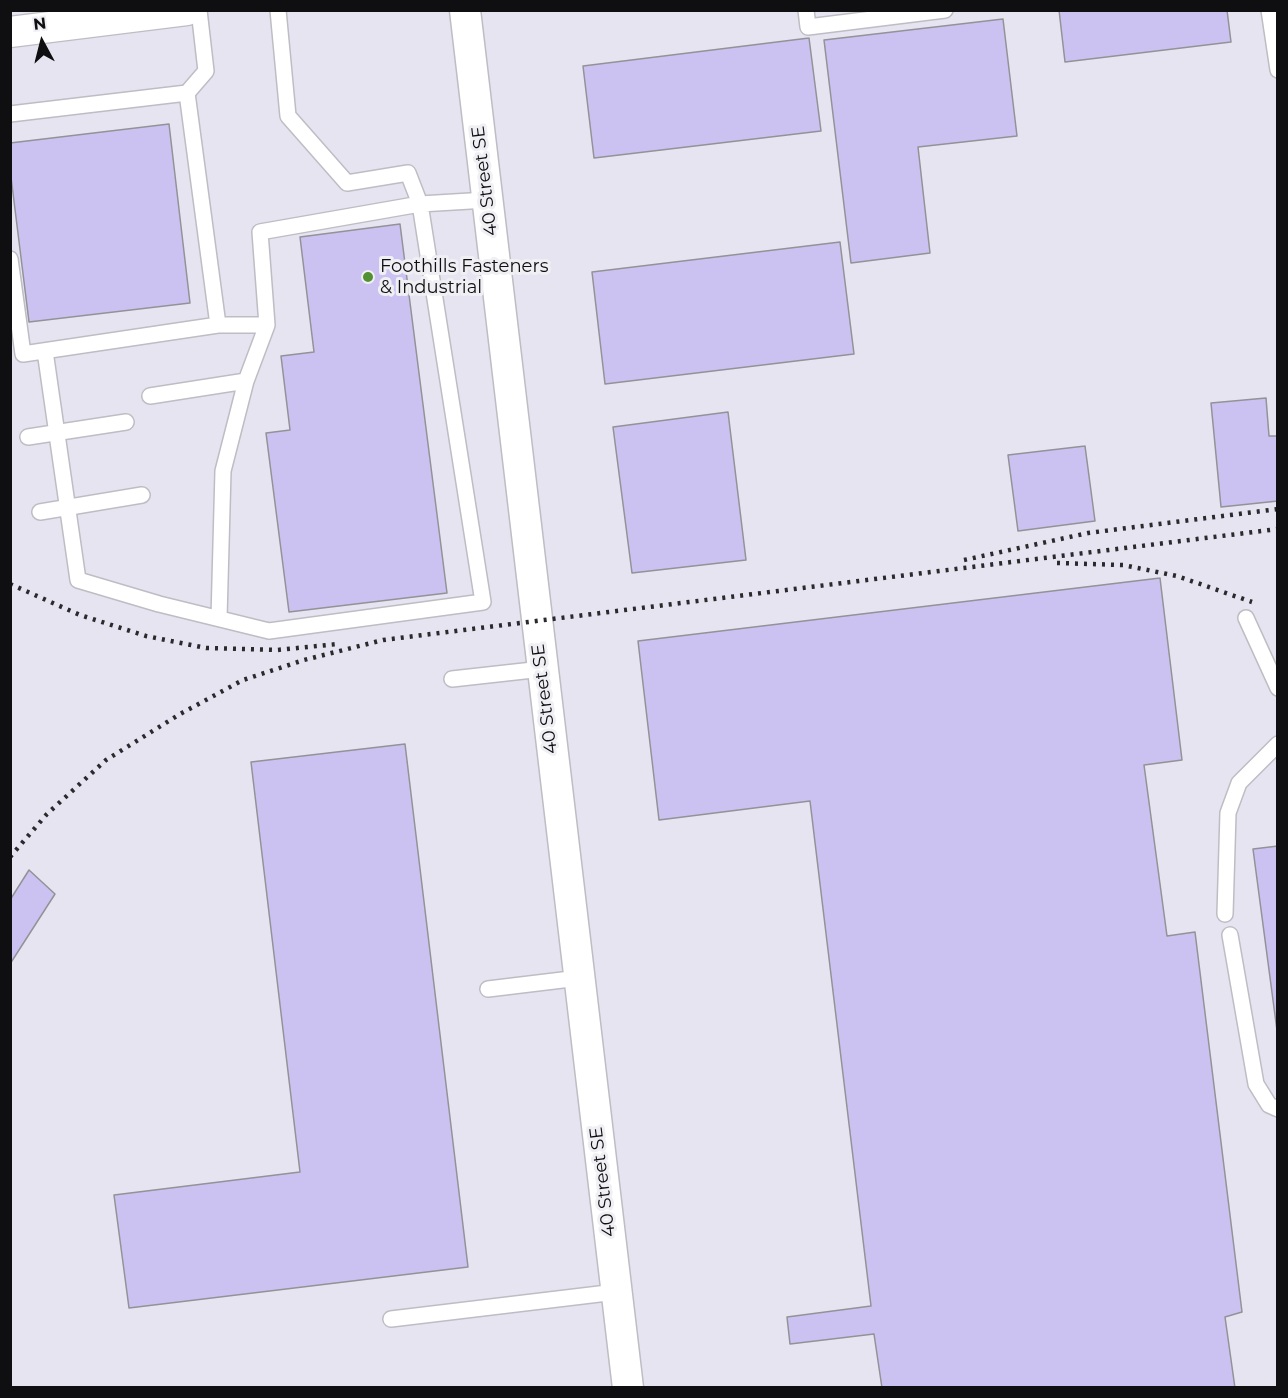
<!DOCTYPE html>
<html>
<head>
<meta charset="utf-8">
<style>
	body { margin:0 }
	#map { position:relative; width:1288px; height:1398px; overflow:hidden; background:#f0eff4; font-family:Montserrat,sans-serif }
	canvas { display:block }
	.frame { position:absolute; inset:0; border:12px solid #0f0f11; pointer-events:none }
	.north { position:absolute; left:12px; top:12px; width:60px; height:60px; -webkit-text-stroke:4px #f0eff4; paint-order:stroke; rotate:353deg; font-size:16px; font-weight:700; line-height:24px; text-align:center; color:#0f0f11 }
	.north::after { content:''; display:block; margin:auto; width:21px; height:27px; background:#0f0f11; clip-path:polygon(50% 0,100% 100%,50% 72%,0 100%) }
</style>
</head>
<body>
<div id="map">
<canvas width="1288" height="1398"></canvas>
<div class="frame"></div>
<div class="north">N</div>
</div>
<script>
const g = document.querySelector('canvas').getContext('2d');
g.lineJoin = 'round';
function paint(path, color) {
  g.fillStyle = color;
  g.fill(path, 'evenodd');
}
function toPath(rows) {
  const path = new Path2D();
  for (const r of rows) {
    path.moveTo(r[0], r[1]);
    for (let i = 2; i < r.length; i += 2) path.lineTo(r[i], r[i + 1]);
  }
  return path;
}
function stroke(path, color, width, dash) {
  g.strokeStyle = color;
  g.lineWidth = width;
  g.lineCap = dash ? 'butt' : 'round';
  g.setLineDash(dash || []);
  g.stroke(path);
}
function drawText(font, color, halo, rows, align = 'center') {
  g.font = font + ' Montserrat,sans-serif';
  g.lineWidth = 6;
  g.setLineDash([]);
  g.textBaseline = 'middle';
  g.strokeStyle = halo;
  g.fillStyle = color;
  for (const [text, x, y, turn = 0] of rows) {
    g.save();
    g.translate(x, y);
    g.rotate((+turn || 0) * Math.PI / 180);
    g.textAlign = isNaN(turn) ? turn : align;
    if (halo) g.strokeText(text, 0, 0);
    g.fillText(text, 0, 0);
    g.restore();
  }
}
paint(toPath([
	[11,11,1277,11,1277,1387,11,1387]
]), '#e6e4f1');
const building = toPath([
	[1059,10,1227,10,1231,42,1065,62,1059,10],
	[1003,19,1017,136,918,147,930,253,851,263,824,40,1003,19],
	[809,38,821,131,594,158,583,66,809,38],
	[169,124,190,303,29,322,10,169,10,143,169,124],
	[400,224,447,593,289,612,266,433,290,430,281,356,314,352,300,237,400,224],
	[840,242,854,354,605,384,592,272,840,242],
	[1266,398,1269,436,1278,436,1278,501,1221,507,1211,403,1266,398],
	[728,412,746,560,632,573,613,427,728,412],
	[1085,446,1095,521,1018,531,1008,455,1085,446],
	[1160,578,1182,760,1144,765,1167,936,1195,932,1242,1312,1225,1317,1235,1388,882,1388,874,1334,790,1344,787,1317,871,1306,810,801,659,820,638,641,1160,578],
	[405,744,468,1267,129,1308,114,1195,300,1172,251,762,405,744],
	[1278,846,1278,1038,1253,849,1278,846],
	[29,870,55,894,10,964,10,900,29,870]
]);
paint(building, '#cbc2f1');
stroke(building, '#939297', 1.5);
const service = toPath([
	[806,10,808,27,945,10],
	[1269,10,1278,70],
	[10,114,187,93,206,71,199,10],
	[10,259,23,354,218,325,187,93],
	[218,325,267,325],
	[45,351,78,580,159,604,269,631,483,602,420,204,408,173,347,183,288,116,278,10],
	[150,396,246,381,267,325,260,232,420,204,487,200],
	[28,437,126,422],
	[40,512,142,495],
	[219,618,223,471,246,381],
	[1246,618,1278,688],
	[452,679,542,669],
	[1225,914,1228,813,1239,783,1278,744],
	[1230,935,1256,1084,1269,1105,1278,1109],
	[488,989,579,978],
	[391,1319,616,1292]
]);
const minor = toPath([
	[465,10,628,1388],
	[10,32,187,10]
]);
stroke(service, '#bebdc3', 18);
stroke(minor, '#bebdc3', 33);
stroke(service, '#fff', 15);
stroke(minor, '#fff', 30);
stroke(toPath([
	[964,560,1088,533,1278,509],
	[1057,563,1123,565,1177,576,1252,602],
	[10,584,80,615,146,636,206,648,277,650,338,644],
	[10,857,47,814,106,760,180,714,243,680,304,660,383,640,1278,529]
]), '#2a2a2d', 4.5, [3, 6]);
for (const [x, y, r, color] of [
	[368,277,6,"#529132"]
]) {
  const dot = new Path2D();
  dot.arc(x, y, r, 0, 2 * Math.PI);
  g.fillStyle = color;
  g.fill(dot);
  stroke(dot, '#f0eff4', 2);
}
drawText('18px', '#0f0f11', '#f0eff4', [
	["40 Street SE",485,181,-97],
	["40 Street SE",545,699,-97],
	["40 Street SE",603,1182,-97]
]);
drawText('18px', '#0f0f11', '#f0eff4', [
	["Foothills Fasteners",380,267],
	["& Industrial",380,288]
], 'left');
</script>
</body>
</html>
